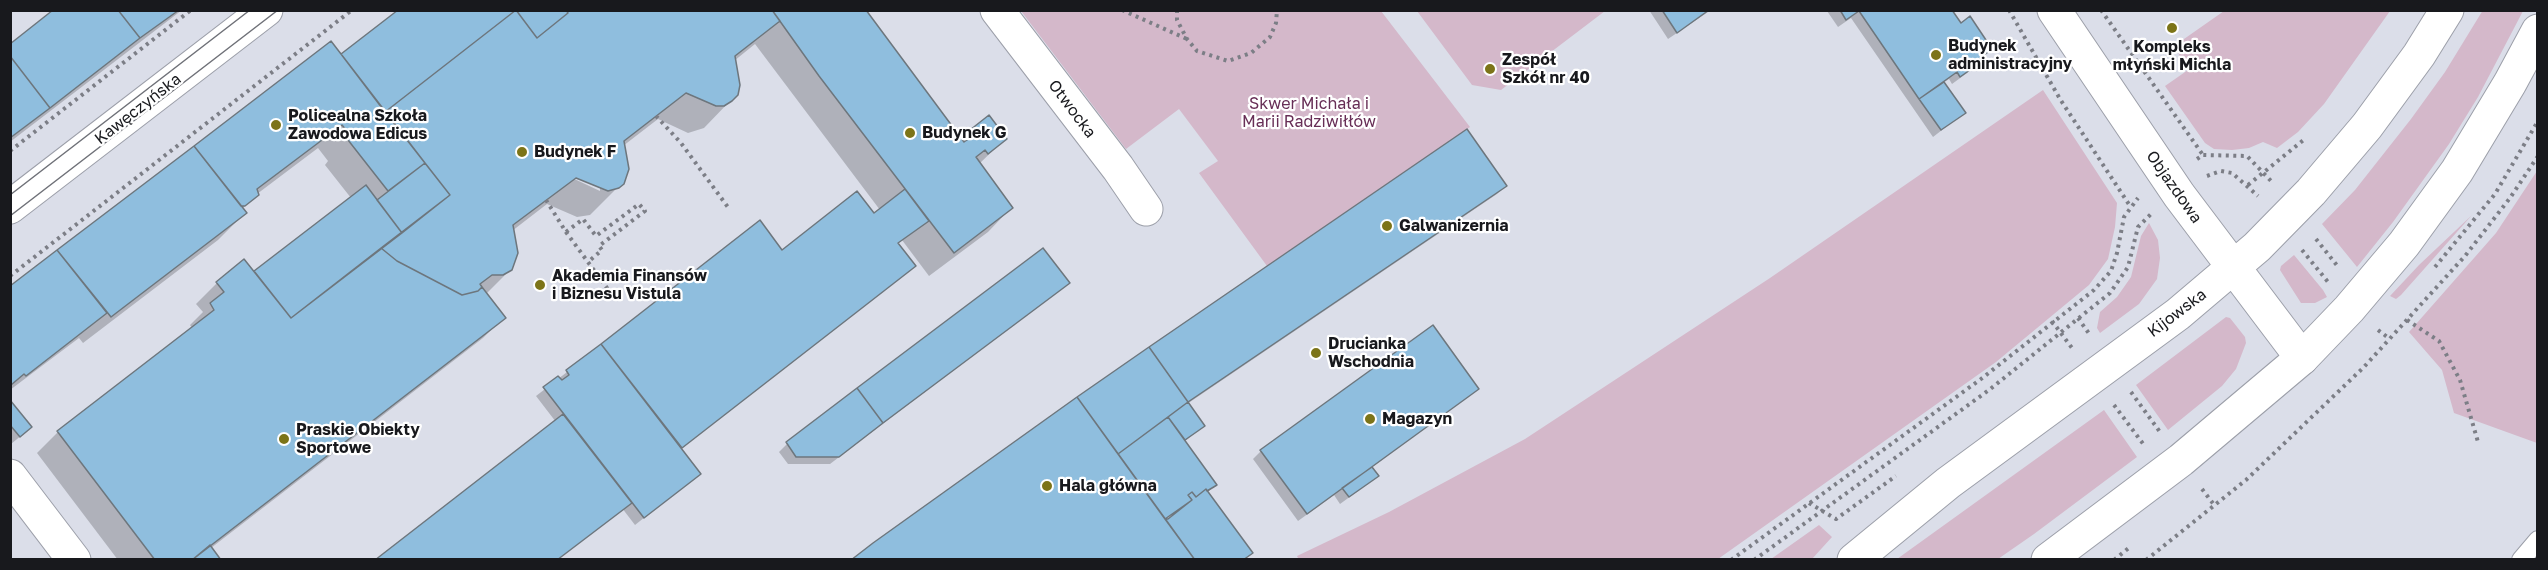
<!DOCTYPE html>
<html>
<head>
<meta charset="utf-8">
<style>
	body { margin:0 }
	#map { position:relative; width:2548px; height:570px; overflow:hidden; background:#dbdee9; font-family:"Golos Text",sans-serif }
	canvas { display:block }
	.frame { position:absolute; inset:0; border:12px solid #18191d; pointer-events:none }
</style>
</head>
<body>
<div id="map">
<canvas width="2548" height="570"></canvas>
<div class="frame"></div>
</div>
<script>
const g = document.querySelector('canvas').getContext('2d');
g.lineJoin = 'round';
function paint(path, color) {
  g.fillStyle = color;
  g.fill(path, 'evenodd');
}
function toPath(rows) {
  const path = new Path2D();
  for (const r of rows) {
    path.moveTo(r[0], r[1]);
    for (let i = 2; i < r.length; i += 2) path.lineTo(r[i], r[i + 1]);
  }
  return path;
}
function stroke(path, color, width, dash) {
  g.strokeStyle = color;
  g.lineWidth = width;
  g.lineCap = dash ? 'butt' : 'round';
  g.setLineDash(dash || []);
  g.stroke(path);
}
function drawText(font, color, halo, rows, align = 'center') {
  g.font = font + ' "Golos Text",sans-serif';
  g.lineWidth = 4.5;
  g.setLineDash([]);
  g.textBaseline = 'middle';
  g.strokeStyle = halo;
  g.fillStyle = color;
  for (const [text, x, y, turn = 0] of rows) {
    g.save();
    g.translate(x, y);
    g.rotate((+turn || 0) * Math.PI / 180);
    g.textAlign = isNaN(turn) ? turn : align;
    if (halo) g.strokeText(text, 0, 0);
    g.fillText(text, 0, 0);
    g.restore();
  }
}
paint(toPath([
	[2483,10,2523,11,2478,97,2449,144,2393,222,2357,267,2322,224,2355,190,2411,119,2445,72],
	[1021,11,1381,11,1470,127,1267,266,1199,173,1218,161,1179,109,1126,149],
	[1417,11,1605,11,1501,90,1472,85],
	[2224,11,2224,10,2390,11,2324,104,2298,132,2277,148,2263,142,2249,148,2232,150,2214,149,2205,143,2165,86,2188,70,2174,46],
	[2043,90,2117,203,2115,227,2108,259,2089,285,1996,362,1718,559,1299,560,1297,556,1389,512,1525,439,1770,278],
	[2537,171,2537,443,2454,413,2442,370,2409,332,2496,233],
	[2472,215,2401,295,2396,299,2390,296,2419,265],
	[2149,223,2158,240,2160,258,2157,279,2139,304,2100,333,2097,328,2100,312,2117,297,2131,277,2141,236],
	[2294,255,2323,290,2327,297,2315,303,2301,303,2280,270,2281,266],
	[2226,317,2230,318,2245,337,2246,343,2236,369,2222,386,2168,430,2136,385],
	[2104,410,2137,457,2034,534,1998,559,1897,559],
	[1819,525,1832,537,1812,559,1771,559]
]), '#d4b8ca');
paint(toPath([
	[56,10,182,10,10,142,10,45],
	[864,10,961,141,988,118,1005,139,979,164,1011,208,988,232,929,276,902,240,897,244,914,266,681,449,699,474,635,525,536,396,760,223,782,252,874,215,880,210,755,44,734,61,731,100,704,128,688,133,658,119,623,146,626,179,590,215,577,217,547,204,512,231,517,257,511,269,486,294,504,317,483,338,211,548,220,560,118,560,37,453,58,432,192,328,190,325,203,312,196,304,217,283,254,273,351,198,325,165,328,161,318,148,257,194,242,209,245,213,218,240,83,343,79,338,10,390,10,288,58,251,341,56],
	[569,173,600,187,600,191,568,176],
	[1649,10,1711,10,1668,39],
	[1950,10,1960,25,1990,49,1974,63,1975,65,1967,73,1952,84,1949,79,1943,83,1964,113,1933,137,1851,18,1838,27,1827,11],
	[1505,186,1497,194,1187,404,1203,426,1184,442,1215,485,1207,493,854,560],
	[1068,283,830,464,788,464,779,452,787,444],
	[1477,389,1371,468,1377,476,1369,483,1340,504,1334,495,1298,521,1253,459,1261,451],
	[10,403,22,435,11,444,10,443]
]), '#0003');
const building = toPath([
	[53,10,118,10,140,38,50,108,10,56,10,44,53,10],
	[118,10,179,10,140,38,118,10],
	[398,10,516,10,385,112,341,54,398,10],
	[516,10,537,38,568,13,566,10,772,10,780,21,735,56,740,85,738,95,732,101,724,106,716,106,686,93,624,141,629,169,624,184,619,188,608,191,576,178,513,225,518,253,512,270,503,275,492,275,480,284,482,287,478,291,462,295,397,261,381,248,450,195,385,112,516,10],
	[516,10,566,10,568,13,537,38,516,10],
	[772,10,866,10,964,142,974,135,970,130,989,115,1007,139,988,154,985,150,976,157,1013,208,954,253,819,76,772,10],
	[1662,10,1709,10,1677,33,1662,10],
	[1840,10,1952,10,1961,23,1970,16,1992,49,1975,62,1977,65,1960,77,1957,72,1919,99,1859,11,1846,20,1840,10],
	[331,41,425,163,388,191,348,140,351,136,342,125,257,189,259,195,245,206,241,206,194,146,331,41],
	[10,56,50,108,10,138,10,56],
	[1944,82,1966,113,1941,130,1919,99,1944,82],
	[1467,129,1507,186,1188,402,1149,347,1467,129],
	[194,146,247,213,111,317,57,250,194,146],
	[425,163,450,195,402,233,377,200,425,163],
	[366,185,402,233,291,318,254,271,366,185],
	[905,189,929,221,898,243,916,266,682,448,601,344,760,220,782,250,857,191,874,213,905,189],
	[381,248,397,261,462,295,478,291,482,287,506,318,192,560,155,560,57,431,214,310,210,303,224,292,216,282,244,259,291,318,381,248],
	[1043,248,1070,283,883,423,857,388,1043,248],
	[57,250,107,313,26,376,24,374,11,385,10,397,10,286,57,250],
	[1433,325,1479,389,1307,514,1260,450,1433,325],
	[601,344,701,474,644,518,543,387,558,376,562,380,569,375,566,370,601,344],
	[1149,347,1188,402,1118,454,1077,397,1149,347],
	[857,388,883,423,839,457,796,457,786,442,857,388],
	[1077,397,1195,560,851,560,873,543,1077,397],
	[10,400,32,427,20,437,10,425,10,400],
	[1188,402,1205,426,1185,440,1168,417,1188,402],
	[563,414,632,503,557,560,375,560,563,414],
	[1168,417,1217,485,1207,491,1206,489,1196,497,1192,492,1188,495,1192,500,1168,519,1165,519,1118,454,1168,417],
	[1372,467,1379,476,1349,497,1342,488,1372,467],
	[1206,489,1253,553,1243,560,1195,560,1165,519,1192,500,1188,495,1192,492,1196,497,1206,489],
	[210,545,221,560,192,560,210,545]
]);
paint(building, '#8fbede');
stroke(building, '#6d767d', 1.5);
const lane = toPath([
	[2521,560,2538,540]
]);
const street = toPath([
	[997,10,1118,168,1146,209],
	[2054,10,2179,195,2302,358],
	[10,207,266,10],
	[10,476,74,560]
]);
const secondary = toPath([
	[1854,560,1948,483,2178,314,2257,247,2311,192,2367,126,2419,55,2447,10],
	[2048,560,2181,460,2302,358,2349,309,2404,244,2457,171,2510,83,2538,31]
]);
stroke(lane, '#9c9fa9', 20);
stroke(street, '#9c9fa9', 35);
stroke(secondary, '#9c9fa9', 35);
stroke(toPath([
	[1122,10,1187,39],
	[1177,10,1177,20,1187,39,1197,51,1228,61,1251,53,1270,37,1276,23,1277,10],
	[2009,10,2060,99,2130,206],
	[2101,10,2203,155],
	[656,116,681,143,730,210],
	[10,151,191,10],
	[2197,159,2203,155,2247,156,2273,183],
	[2207,176,2221,171,2232,173,2258,196],
	[2248,185,2306,138],
	[546,200,566,232,615,299],
	[566,232,583,219,596,236,639,204,645,211,599,246,602,250,588,262],
	[2316,239,2339,268],
	[2302,250,2328,282],
	[2435,267,2495,194,2538,121],
	[10,276,352,10],
	[2078,318,2090,335],
	[2407,320,2439,341,2460,380,2478,442],
	[2052,321,2072,348],
	[2378,330,2390,339],
	[2131,392,2160,432],
	[2114,405,2144,445],
	[2202,489,2215,506],
	[1809,503,1836,519,1896,476],
	[1731,560,1981,379,2094,290,2111,271,2117,253,2124,217,2138,198],
	[1754,560,1989,390,2110,293,2128,267,2138,227,2151,214],
	[2114,560,2130,547],
	[2146,560,2246,480,2364,367,2465,256,2510,198,2538,156]
]), '#7c7e86', 4, [3, 4.5]);
stroke(lane, '#fff', 18);
stroke(street, '#fff', 33);
stroke(secondary, '#fff', 33);
stroke(toPath([
	[10,195,250,10],
	[10,216,278,10]
]), '#6f7178', 1.5);
for (const [x, y, r, color] of [
	[2172,28,6,"#7c7418"],
	[1936,55,6,"#7c7418"],
	[1490,69,6,"#7c7418"],
	[276,125,6,"#7c7418"],
	[910,133,6,"#7c7418"],
	[522,152,6,"#7c7418"],
	[1387,226,6,"#7c7418"],
	[540,285,6,"#7c7418"],
	[1316,353,6,"#7c7418"],
	[1370,419,6,"#7c7418"],
	[284,439,6,"#7c7418"],
	[1047,486,6,"#7c7418"]
]) {
  const dot = new Path2D();
  dot.arc(x, y, r, 0, 2 * Math.PI);
  g.fillStyle = color;
  g.fill(dot);
  stroke(dot, '#fff', 2);
}
drawText('bold 16px', '#18191d', '#fff', [
	["Budynek",1948,46],
	["administracyjny",1948,64],
	["Kompleks",2172,47,"center"],
	["młyński Michla",2172,65,"center"],
	["Zespół",1502,60],
	["Szkół nr 40",1502,78],
	["Policealna Szkoła",288,116],
	["Zawodowa Edicus",288,134],
	["Budynek G",922,133],
	["Budynek F",534,152],
	["Galwanizernia",1399,226],
	["Akademia Finansów",552,276],
	["i Biznesu Vistula",552,294],
	["Drucianka",1328,344],
	["Wschodnia",1328,362],
	["Magazyn",1382,419],
	["Praskie Obiekty",296,430],
	["Sportowe",296,448],
	["Hala główna",1059,486]
], 'left');
drawText('16px', '#672e56', '#fff', [
	["Skwer Michała i",1309,104],
	["Marii Radziwiłłów",1309,122]
]);
drawText('16px', '#18191d', '#fff', [
	["Kawęczyńska",138,109,-38],
	["Otwocka",1072,109,53],
	["Objazdowa",2174,187,55],
	["Kijowska",2177,313,-37]
]);
</script>
</body>
</html>
